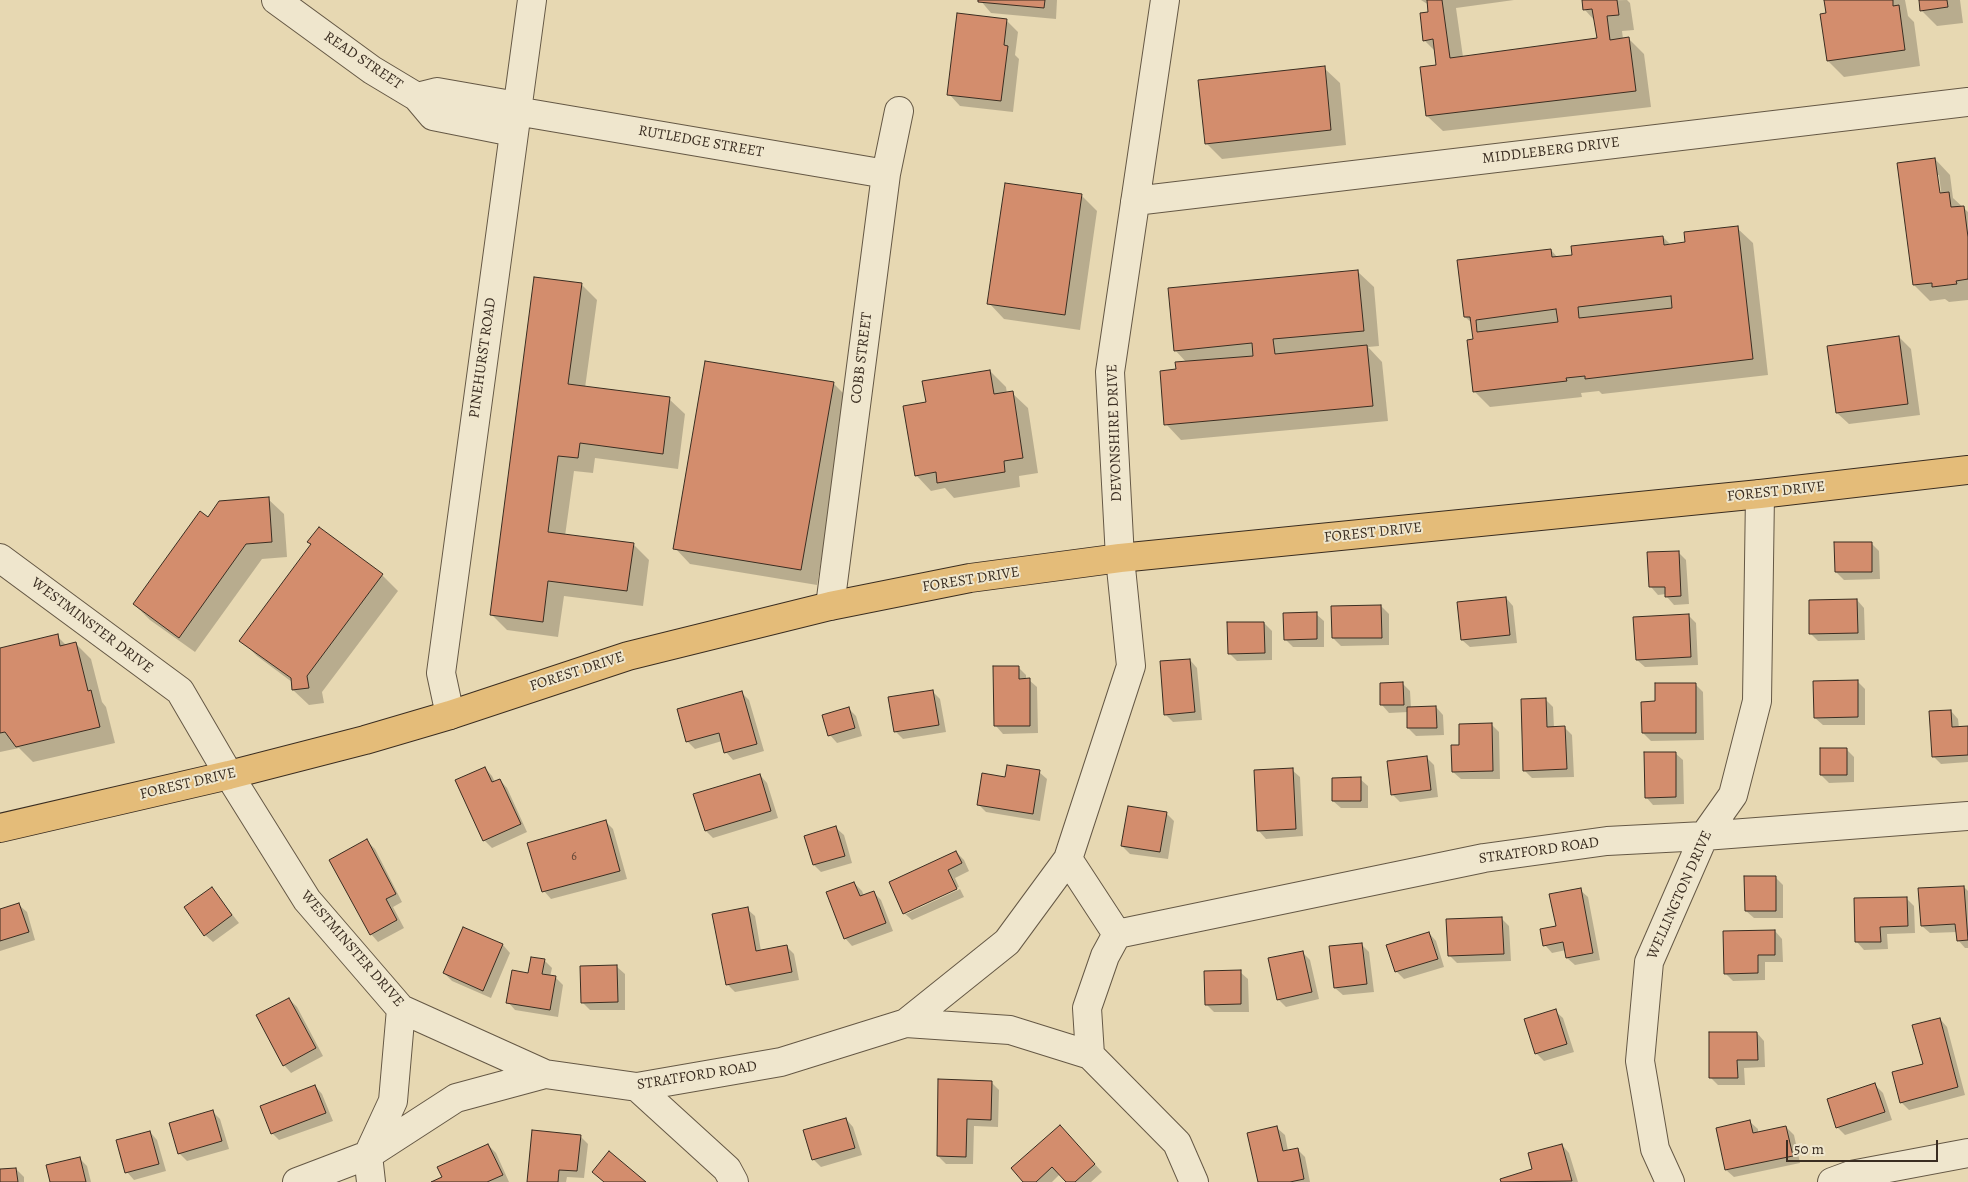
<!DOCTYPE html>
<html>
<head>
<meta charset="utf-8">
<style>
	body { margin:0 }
	#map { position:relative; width:1968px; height:1182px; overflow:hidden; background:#e7d8b2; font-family:Alegreya,serif }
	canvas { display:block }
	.scale { position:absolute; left:1786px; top:1140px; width:152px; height:22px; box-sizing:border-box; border:2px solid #3a2d21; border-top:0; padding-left:6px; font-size:15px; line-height:18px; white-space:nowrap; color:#3a2d21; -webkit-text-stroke:4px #efe6cd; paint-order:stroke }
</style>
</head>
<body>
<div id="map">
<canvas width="1968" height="1182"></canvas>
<div class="scale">50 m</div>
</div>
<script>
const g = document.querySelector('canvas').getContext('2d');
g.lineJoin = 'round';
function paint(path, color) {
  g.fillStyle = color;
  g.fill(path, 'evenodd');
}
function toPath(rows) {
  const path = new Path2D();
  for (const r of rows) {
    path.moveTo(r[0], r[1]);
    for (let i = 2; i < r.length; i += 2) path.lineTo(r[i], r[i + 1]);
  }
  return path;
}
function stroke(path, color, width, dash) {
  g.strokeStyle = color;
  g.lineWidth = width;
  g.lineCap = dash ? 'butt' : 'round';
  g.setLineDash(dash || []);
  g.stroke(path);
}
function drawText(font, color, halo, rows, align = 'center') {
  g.font = font + ' Alegreya,serif';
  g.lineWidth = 4;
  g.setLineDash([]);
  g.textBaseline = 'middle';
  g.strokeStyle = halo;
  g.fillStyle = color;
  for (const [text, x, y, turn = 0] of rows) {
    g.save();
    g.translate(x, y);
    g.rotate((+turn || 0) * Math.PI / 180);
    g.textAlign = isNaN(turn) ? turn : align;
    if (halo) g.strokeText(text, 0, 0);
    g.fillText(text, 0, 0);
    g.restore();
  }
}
paint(toPath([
	[980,0,1057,0,1056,19,991,13],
	[1421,0,1514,0,1456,8,1463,57,1598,39,1595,21,1585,10,1583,1,1627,0,1630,3,1634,30,1622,31,1623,39,1629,39,1644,54,1651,107,1443,131,1427,116,1438,66,1436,52,1424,40,1430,14,1429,5],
	[1825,0,1905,0,1908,16,1914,22,1920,66,1844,77,1828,61],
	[1920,0,1960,0,1963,23,1937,26,1921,10],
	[1006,20,1018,32,1015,55,1019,59,1013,112,960,106,949,94],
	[1324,68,1340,83,1346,145,1222,159,1206,143],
	[1935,159,1950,175,1953,198,1968,212,1968,300,1949,302,1945,299,1930,301,1914,285],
	[1936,175,1939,175,1942,199,1939,200],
	[1081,195,1097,211,1080,330,1004,319,989,303],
	[1737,228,1753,243,1768,375,1602,394,1599,391,1581,393,1582,397,1490,407,1475,392,1474,340,1473,324,1465,317,1551,250,1558,258,1663,237,1671,245,1686,243],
	[1358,272,1374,287,1379,346,1368,347,1382,362,1388,421,1181,440,1166,424,1178,370,1187,363,1175,350],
	[581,284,597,300,585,388,669,399,685,414,678,469,595,458,593,473,574,471,565,536,633,544,649,560,643,606,564,596,558,637,507,630,491,614],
	[1899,337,1911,349,1920,415,1849,424,1837,413],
	[990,371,1006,387,1007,394,1012,393,1028,408,1038,473,1019,476,1020,487,954,498,945,488,931,491,916,475],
	[833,383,849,399,817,585,690,564,675,548],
	[268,499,284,514,287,557,262,559,195,652,150,620,134,604,208,519],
	[1871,543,1879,551,1880,579,1844,580,1836,572],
	[1678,552,1686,560,1689,604,1674,605,1667,597,1666,594,1658,595,1651,587],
	[382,575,398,591,322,692,324,703,309,705,293,690,292,682,257,656,241,640],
	[1506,598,1513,606,1517,643,1470,647,1462,640],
	[1857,600,1864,608,1865,640,1818,641,1810,633],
	[1381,606,1389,614,1389,645,1341,646,1333,638],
	[1316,614,1324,621,1324,647,1293,647,1285,639],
	[1688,615,1696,623,1698,665,1645,667,1637,660],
	[1264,623,1272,631,1272,660,1237,661,1229,653],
	[57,636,67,646,76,644,91,659,102,702,106,707,115,743,33,762,19,748,0,752,0,649],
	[1190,660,1197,668,1202,720,1173,722,1165,714],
	[1018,667,1026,675,1026,680,1029,680,1037,687,1038,733,1003,734,996,726],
	[1857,681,1865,689,1865,725,1823,725,1815,718],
	[1403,684,1410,691,1411,708,1436,707,1443,715,1444,735,1416,736,1408,728,1408,712,1389,713,1382,705],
	[1695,684,1703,692,1704,740,1651,741,1643,733,1656,703],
	[932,691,940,699,946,732,903,739,895,731],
	[742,693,749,700,764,751,733,760,726,752,722,741,695,749,687,741],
	[1545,699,1553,707,1554,728,1564,727,1572,735,1574,777,1532,778,1525,771],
	[849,709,856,716,862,736,837,743,830,735],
	[1951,711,1958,719,1959,728,1968,728,1968,762,1941,764,1933,756],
	[1491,724,1499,732,1500,779,1461,779,1453,772,1460,746],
	[1846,749,1854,757,1854,782,1829,783,1821,775],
	[1675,753,1683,760,1684,804,1653,805,1646,797],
	[1426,757,1434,765,1438,797,1400,802,1392,794],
	[485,768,492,776,495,782,500,780,507,788,527,832,492,848,484,840,457,781],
	[1292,770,1300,777,1303,836,1266,839,1259,831],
	[1039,772,1047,779,1040,821,986,812,978,804,1006,778],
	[760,775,767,783,778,818,713,838,706,831],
	[1360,779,1368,786,1368,808,1341,808,1333,801],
	[1166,813,1174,821,1168,859,1130,854,1122,846],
	[605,821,613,829,627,879,551,899,544,891],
	[836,828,844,835,852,863,821,872,814,865],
	[367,841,375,849,402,902,393,907,404,928,378,942,371,934],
	[956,852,964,860,969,871,955,878,959,887,906,911,906,914,960,889,964,897,912,920,904,913,890,882],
	[1775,877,1783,885,1783,918,1754,918,1746,911],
	[854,883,862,891,864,896,873,892,881,900,893,931,852,946,845,938],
	[1964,887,1968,891,1968,948,1965,948,1958,940,1957,932,1930,933,1922,926],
	[212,889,239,923,213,942,205,935],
	[1580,890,1588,897,1600,960,1575,965,1567,958,1566,950,1552,953,1545,945],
	[1906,898,1914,906,1915,933,1887,934,1888,949,1864,950,1857,942],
	[19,905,27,912,35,940,0,951,0,911],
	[747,909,755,916,761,951,786,946,794,954,799,980,735,992,727,984],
	[1502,919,1509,926,1511,961,1457,963,1449,955],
	[464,928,503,945,510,953,491,998,452,981,444,973],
	[1775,931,1782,939,1783,962,1765,962,1765,980,1733,981,1725,973],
	[1429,933,1436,941,1444,967,1404,979,1396,971],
	[1361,944,1369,952,1374,992,1343,995,1335,988],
	[1302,952,1310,960,1319,999,1286,1007,1278,999],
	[544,960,552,968,550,977,555,977,563,985,558,1017,515,1010,508,1002,529,974],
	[617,967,625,974,625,1010,590,1010,582,1002],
	[1240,972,1248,979,1249,1012,1214,1012,1206,1004],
	[289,999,297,1007,323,1056,291,1073,284,1065],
	[1555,1011,1563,1018,1574,1052,1544,1061,1536,1053],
	[1940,1019,1947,1027,1965,1095,1909,1110,1901,1102,1924,1065],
	[1757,1033,1764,1041,1765,1067,1744,1068,1745,1085,1718,1085,1711,1078],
	[991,1082,999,1090,998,1127,974,1126,973,1164,946,1164,938,1156],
	[1875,1085,1883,1093,1892,1120,1845,1135,1837,1127],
	[315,1086,322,1094,333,1121,279,1140,272,1133],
	[213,1112,220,1119,229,1149,187,1161,179,1153],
	[846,1119,853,1127,862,1155,821,1167,813,1159],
	[1750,1122,1758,1129,1758,1133,1786,1127,1794,1135,1800,1163,1734,1177,1726,1170],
	[1277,1128,1285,1135,1288,1151,1297,1149,1305,1157,1310,1182,1259,1182],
	[150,1132,157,1140,166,1171,134,1180,127,1172],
	[1068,1134,1102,1172,1091,1182,1068,1182,1060,1174,1052,1182,1025,1182],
	[580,1136,588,1144,584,1178,567,1177,566,1182,528,1182],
	[488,1145,496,1153,509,1182,434,1182,443,1178],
	[1562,1145,1569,1153,1578,1182,1502,1182,1501,1179,1534,1170],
	[80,1159,87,1166,91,1182,51,1182],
	[16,1169,24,1177,24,1182,0,1182,0,1171]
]), '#0003');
const building = toPath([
	[978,0,1045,0,1044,8,978,2,978,0],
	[1427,0,1442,0,1450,58,1597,38,1592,9,1583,10,1582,0,1617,0,1619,15,1607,16,1610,40,1629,37,1636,91,1426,116,1420,67,1436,65,1433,39,1423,41,1420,13,1428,12,1427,0],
	[1824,0,1893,0,1893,6,1899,5,1905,50,1827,61,1820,14,1826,13,1824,0],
	[1919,0,1947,0,1948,7,1920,11,1919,0],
	[957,13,1007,19,1004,45,1008,46,1001,101,947,95,957,13],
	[1325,66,1331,130,1205,144,1198,80,1325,66],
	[1935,158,1940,193,1949,192,1951,207,1964,206,1968,237,1968,279,1956,281,1957,284,1932,287,1932,283,1913,285,1897,163,1935,158],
	[1005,183,1082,194,1065,315,987,304,1005,183],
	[1738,226,1753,359,1585,379,1585,376,1566,378,1567,381,1473,392,1467,340,1473,339,1470,317,1464,317,1457,260,1551,249,1552,257,1572,255,1571,246,1663,236,1664,245,1685,242,1684,232,1738,226],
	[1671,296,1672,308,1579,318,1578,307,1671,296],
	[1556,309,1558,322,1477,332,1476,320,1556,309],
	[1358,270,1364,331,1273,339,1275,354,1367,345,1373,406,1164,425,1160,371,1176,369,1175,362,1253,356,1252,343,1174,351,1168,288,1358,270],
	[534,277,582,283,568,384,670,397,663,454,580,443,578,458,558,456,548,532,634,543,627,591,548,581,543,622,490,615,534,277],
	[1899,336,1908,404,1836,413,1827,346,1899,336],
	[705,361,834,382,801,570,673,549,705,361],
	[990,370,994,394,1013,391,1023,458,1004,461,1005,472,937,483,936,472,915,476,903,406,926,402,922,381,990,370],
	[269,497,272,542,246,544,179,638,133,604,200,511,208,517,219,501,269,497],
	[319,527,383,574,307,676,309,688,292,690,291,678,239,641,311,544,307,542,319,527],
	[1834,542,1872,542,1872,572,1835,572,1834,542],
	[1679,551,1681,596,1665,597,1665,587,1649,587,1647,552,1679,551],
	[1506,597,1510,635,1461,640,1457,602,1506,597],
	[1857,599,1858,633,1809,634,1809,600,1857,599],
	[1381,605,1382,638,1332,638,1331,606,1381,605],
	[1317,612,1317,639,1284,640,1283,613,1317,612],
	[1689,614,1691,657,1636,660,1633,617,1689,614],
	[1227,622,1264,622,1265,653,1228,654,1227,622],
	[58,634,60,646,76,642,88,691,91,690,100,727,16,747,5,732,0,733,0,648,58,634],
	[1190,659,1195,712,1164,715,1160,661,1190,659],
	[993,666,1019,666,1019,679,1030,678,1030,726,994,726,993,666],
	[1858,680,1858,717,1814,718,1813,681,1858,680],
	[1403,682,1404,705,1380,705,1380,683,1403,682],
	[1655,683,1696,683,1696,733,1642,733,1641,702,1655,701,1655,683],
	[933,690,939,725,894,732,888,697,933,690],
	[742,691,757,744,724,753,719,733,686,742,677,709,742,691],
	[1546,698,1547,727,1565,726,1567,769,1523,771,1521,699,1546,698],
	[1436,706,1437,728,1407,728,1407,707,1436,706],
	[849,707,855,728,828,736,822,715,849,707],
	[1951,710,1952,727,1968,726,1968,755,1932,757,1929,711,1951,710],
	[1492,723,1493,771,1452,772,1451,745,1459,745,1459,724,1492,723],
	[1820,748,1847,748,1847,775,1820,775,1820,748],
	[1644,752,1676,752,1676,797,1645,798,1644,752],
	[1427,756,1431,790,1391,795,1387,761,1427,756],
	[1007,765,1040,770,1033,814,977,805,982,773,1005,777,1007,765],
	[485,767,492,782,500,779,521,824,483,841,455,780,485,767],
	[1293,768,1296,829,1257,831,1254,770,1293,768],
	[760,774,771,811,705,831,693,794,760,774],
	[1361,777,1361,801,1332,801,1332,778,1361,777],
	[1128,806,1167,812,1160,852,1121,846,1128,806],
	[606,820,620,871,542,892,527,843,606,820],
	[836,826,845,856,813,865,804,836,836,826],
	[367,839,396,894,386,899,397,920,370,935,329,860,367,839],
	[956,851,962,863,948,870,957,889,903,914,889,882,956,851],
	[1744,876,1776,876,1776,911,1745,911,1744,876],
	[854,882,860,896,874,891,886,923,844,939,826,892,854,882],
	[1964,886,1968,940,1957,941,1955,924,1921,926,1918,888,1964,886],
	[212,887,232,915,204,936,184,907,212,887],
	[1581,888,1593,953,1566,958,1563,942,1543,946,1540,929,1556,926,1549,894,1581,888],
	[1907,897,1908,926,1880,927,1881,942,1855,942,1854,898,1907,897],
	[19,903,29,932,0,941,0,909,19,903],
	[748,907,756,951,787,945,792,972,726,985,712,914,748,907],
	[1502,917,1504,954,1448,956,1446,919,1502,917],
	[463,927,503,944,483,991,443,973,463,927],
	[1775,930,1775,955,1758,955,1758,973,1724,974,1723,931,1775,930],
	[1429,932,1438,959,1395,972,1386,945,1429,932],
	[1362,943,1367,984,1334,988,1329,946,1362,943],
	[1303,951,1312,992,1277,1000,1268,958,1303,951],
	[531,957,545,959,542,974,556,976,550,1010,506,1003,512,970,528,973,531,957],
	[617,965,618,1002,581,1003,580,966,617,965],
	[1241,970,1241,1004,1205,1005,1204,971,1241,970],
	[289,998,316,1048,283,1066,256,1015,289,998],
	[1556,1009,1567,1044,1535,1054,1524,1019,1556,1009],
	[1940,1018,1958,1087,1900,1103,1892,1072,1923,1064,1912,1025,1940,1018],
	[1709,1032,1757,1032,1758,1060,1737,1060,1738,1078,1709,1078,1709,1032],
	[938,1079,992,1081,991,1120,967,1119,966,1157,937,1156,938,1079],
	[1875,1083,1885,1112,1836,1128,1827,1099,1875,1083],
	[315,1085,326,1113,271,1134,260,1106,315,1085],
	[213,1110,222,1141,178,1154,169,1123,213,1110],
	[846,1118,855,1148,812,1160,803,1130,846,1118],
	[1750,1120,1753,1133,1786,1126,1793,1156,1725,1170,1716,1128,1750,1120],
	[1060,1125,1095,1164,1075,1182,1066,1182,1052,1167,1036,1182,1023,1182,1011,1168,1060,1125],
	[1277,1126,1283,1151,1298,1148,1304,1179,1290,1182,1258,1182,1247,1133,1277,1126],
	[532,1130,581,1135,577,1171,559,1170,558,1182,527,1182,532,1130],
	[150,1131,159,1164,125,1173,116,1140,150,1131],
	[488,1144,503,1175,487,1182,431,1182,442,1177,437,1167,488,1144],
	[1562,1144,1572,1181,1501,1182,1500,1179,1532,1169,1528,1153,1562,1144],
	[609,1151,646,1182,604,1182,592,1172,609,1151],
	[80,1157,86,1182,50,1182,46,1165,80,1157],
	[16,1168,18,1182,0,1182,0,1169,16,1168]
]);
paint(building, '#d38d6d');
stroke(building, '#3a2d21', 1);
const minor = toPath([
	[276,0,372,70,417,97,433,116,513,132],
	[417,97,437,92,517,106],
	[516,111,886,174],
	[1135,201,1968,102],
	[0,558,180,691,229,775,307,900,401,1009,545,1074],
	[830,606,886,174,899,111],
	[450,715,441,673,532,0],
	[1068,859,1117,934],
	[1117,934,1484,858,1607,841,1704,836,1968,816],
	[1117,934,1105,956,1087,1008,1090,1055,1177,1143,1194,1182],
	[906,1023,1007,942,1068,859,1131,666,1120,558,1110,372,1165,0],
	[637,1087,727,1169,734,1182],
	[297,1182,368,1155,456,1098,545,1074,637,1087,781,1062,906,1023,1010,1030,1090,1055],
	[371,1182,368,1155,393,1101,401,1009],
	[1670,1182,1655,1149,1640,1061,1649,962,1704,836,1733,795,1757,701,1760,494],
	[1832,1182,1851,1175,1968,1153]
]);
const major = toPath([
	[0,828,229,775,365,740,450,715,628,656,830,606,970,578,1120,558,1760,494,1968,470]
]);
stroke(minor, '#655845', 30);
stroke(major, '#3a2d21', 30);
stroke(minor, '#efe6cd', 28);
stroke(major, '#e4bc79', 28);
drawText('12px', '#604534', null, [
	["6",574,857]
]);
drawText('15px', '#3a2d21', '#efe6cd', [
	["READ STREET",363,61,34],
	["RUTLEDGE STREET",701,142,10],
	["MIDDLEBERG DRIVE",1551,151,-7],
	["PINEHURST ROAD",483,358,-82],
	["COBB STREET",862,358,-83],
	["DEVONSHIRE DRIVE",1115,433,-92],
	["FOREST DRIVE",1776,492,-6],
	["FOREST DRIVE",1373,533,-6],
	["FOREST DRIVE",971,580,-9],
	["WESTMINSTER DRIVE",92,626,37],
	["FOREST DRIVE",577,672,-18],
	["FOREST DRIVE",188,784,-13],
	["STRATFORD ROAD",1539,851,-8],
	["WELLINGTON DRIVE",1680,895,-66],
	["WESTMINSTER DRIVE",352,949,49],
	["STRATFORD ROAD",697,1076,-9]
]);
</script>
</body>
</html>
